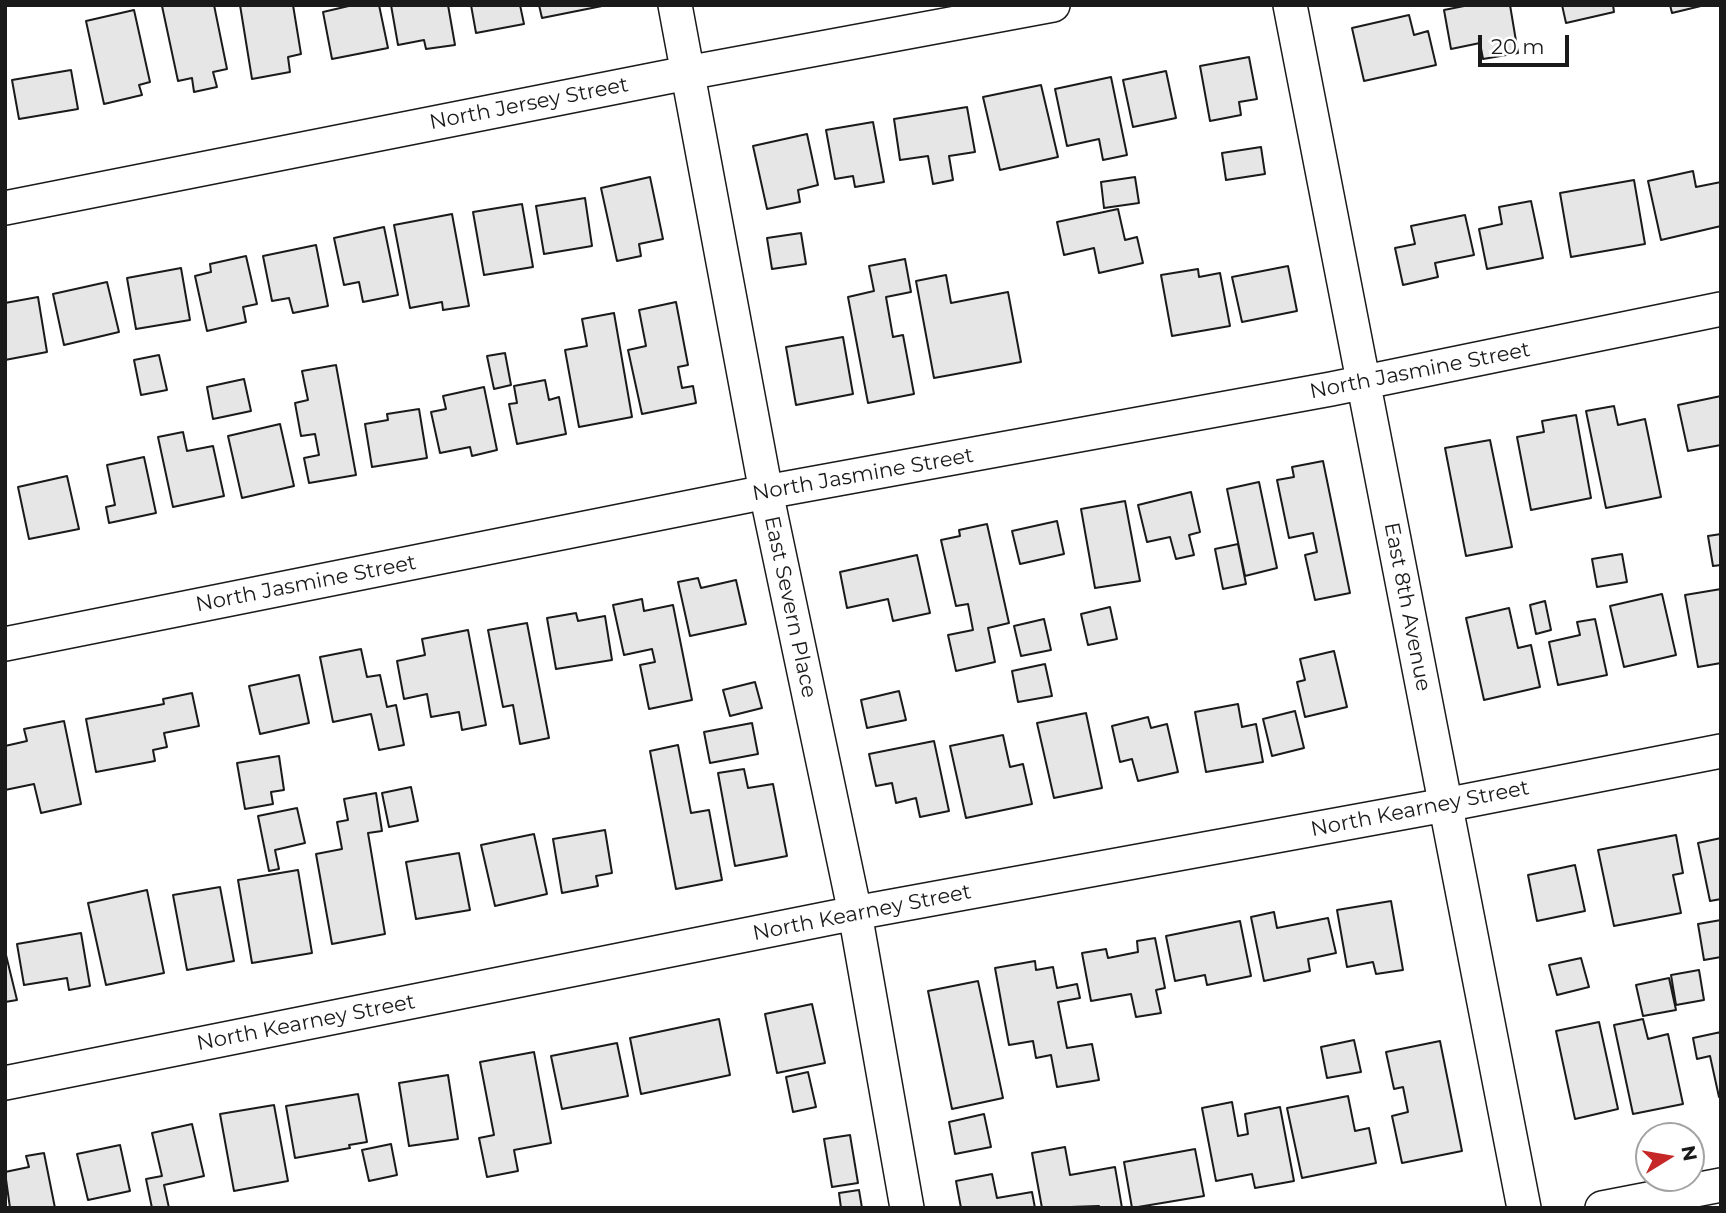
<!DOCTYPE html>
<html>
<head>
<meta charset="utf-8">
<style>
	body { margin:0 }
	#map { position:relative; width:1726px; height:1213px; overflow:hidden; background:#fff; font-family:Montserrat,sans-serif }
	canvas { display:block }
	.frame { position:absolute; inset:0; border:7px solid #1a1a1a; pointer-events:none }
	.north { position:absolute; left:1635px; top:1122px; width:70px; height:70px; box-sizing:border-box; background:#fff; border:2px solid #a3a3a3; border-radius:50%; rotate:79deg; font-size:19px; font-weight:700; line-height:28px; text-align:center; color:#1a1a1a }
	.north::after { content:''; display:block; margin:auto; width:24px; height:32px; background:#c62828; clip-path:polygon(50% 0,100% 100%,50% 72%,0 100%) }
	.scale { position:absolute; left:1478px; top:35px; width:91px; height:32px; box-sizing:border-box; border:4px solid #1a1a1a; border-top:0; padding-left:9px; font-size:21px; line-height:24px; white-space:nowrap; color:#1a1a1a; -webkit-text-stroke:5px #fff; paint-order:stroke }
</style>
</head>
<body>
<div id="map">
<canvas width="1726" height="1213"></canvas>
<div class="frame"></div>
<div class="north">N</div>
<div class="scale">20 m</div>
</div>
<script>
const g = document.querySelector('canvas').getContext('2d');
g.lineJoin = 'round';
function paint(path, color) {
  g.fillStyle = color;
  g.fill(path, 'evenodd');
}
function toPath(rows) {
  const path = new Path2D();
  for (const r of rows) {
    path.moveTo(r[0], r[1]);
    for (let i = 2; i < r.length; i += 2) path.lineTo(r[i], r[i + 1]);
  }
  return path;
}
function stroke(path, color, width, dash) {
  g.strokeStyle = color;
  g.lineWidth = width;
  g.lineCap = dash ? 'butt' : 'round';
  g.setLineDash(dash || []);
  g.stroke(path);
}
function drawText(font, color, halo, rows, align = 'center') {
  g.font = font + ' Montserrat,sans-serif';
  g.lineWidth = 5;
  g.setLineDash([]);
  g.textBaseline = 'middle';
  g.strokeStyle = halo;
  g.fillStyle = color;
  for (const [text, x, y, turn = 0] of rows) {
    g.save();
    g.translate(x, y);
    g.rotate((+turn || 0) * Math.PI / 180);
    g.textAlign = isNaN(turn) ? turn : align;
    if (halo) g.strokeText(text, 0, 0);
    g.fillText(text, 0, 0);
    g.restore();
  }
}
const building = toPath([
	[214,5,227,69,213,72,217,87,194,92,192,78,178,81,162,6,214,5],
	[240,5,293,5,301,54,288,57,290,72,252,79,240,5],
	[353,5,379,5,388,48,332,59,323,12,353,5],
	[391,5,448,5,455,45,426,49,424,40,398,45,391,5],
	[471,5,520,5,524,24,476,33,471,5],
	[539,5,607,5,542,18,539,5],
	[1469,5,1510,5,1518,53,1483,59,1480,43,1451,49,1444,10,1469,5],
	[1562,5,1613,5,1614,12,1566,23,1562,5],
	[1670,5,1705,5,1672,13,1670,5],
	[134,10,150,82,139,85,142,95,104,104,86,21,134,10],
	[1409,15,1414,35,1428,31,1436,65,1364,81,1352,28,1409,15],
	[1249,57,1257,99,1239,102,1241,115,1210,121,1200,66,1249,57],
	[71,70,78,109,19,119,12,80,71,70],
	[1166,71,1176,118,1133,127,1123,80,1166,71],
	[1111,77,1127,155,1103,160,1099,139,1067,146,1055,89,1111,77],
	[1041,85,1058,157,1000,170,983,97,1041,85],
	[967,107,975,152,949,156,953,180,933,184,928,156,900,160,894,119,967,107],
	[873,122,884,182,855,187,853,176,835,179,826,130,873,122],
	[807,134,818,185,798,190,800,202,767,209,753,146,807,134],
	[1261,147,1265,174,1226,180,1222,153,1261,147],
	[1693,171,1696,187,1721,182,1721,226,1661,240,1648,181,1693,171],
	[650,177,663,239,639,244,641,256,617,261,601,188,650,177],
	[1135,177,1139,203,1104,208,1101,182,1135,177],
	[1634,180,1645,244,1571,257,1560,193,1634,180],
	[585,198,592,246,544,254,536,206,585,198],
	[1531,201,1543,258,1487,269,1479,229,1502,224,1499,207,1531,201],
	[522,204,533,267,484,275,473,212,522,204],
	[1118,209,1125,240,1137,237,1143,263,1099,273,1094,248,1064,255,1057,222,1118,209],
	[452,214,469,306,443,310,442,302,410,308,394,225,452,214],
	[1465,215,1474,255,1435,263,1438,277,1403,285,1395,248,1415,244,1411,226,1465,215],
	[384,227,398,295,363,302,359,282,344,285,334,238,384,227],
	[801,233,806,264,772,269,767,238,801,233],
	[316,245,328,306,293,313,289,298,272,301,263,256,316,245],
	[246,256,257,304,243,307,246,322,207,331,195,276,211,272,210,264,246,256],
	[905,259,911,292,886,297,893,337,903,335,914,394,868,403,848,297,874,291,869,266,905,259],
	[1288,266,1297,311,1242,322,1232,277,1288,266],
	[181,268,190,320,136,329,127,278,181,268],
	[1198,269,1199,277,1220,273,1230,326,1172,336,1161,275,1198,269],
	[946,275,951,303,1008,292,1021,362,934,378,916,281,946,275],
	[107,282,119,332,64,345,53,294,107,282],
	[38,297,47,352,5,360,5,303,38,297],
	[676,302,688,365,678,367,682,388,693,386,696,403,642,414,628,350,646,346,639,310,676,302],
	[614,313,632,417,579,427,565,350,587,346,582,319,614,313],
	[843,337,853,394,796,405,786,347,843,337],
	[505,353,511,385,494,389,487,356,505,353],
	[159,355,167,390,141,395,134,360,159,355],
	[336,365,356,475,309,483,304,458,319,455,315,434,301,436,295,403,308,400,302,371,336,365],
	[244,379,251,411,213,419,207,387,244,379],
	[545,380,549,400,559,397,566,434,517,444,509,404,517,403,514,386,545,380],
	[484,387,497,450,472,456,470,447,440,453,431,412,446,409,443,396,484,387],
	[1721,396,1721,445,1688,451,1678,405,1721,396],
	[1614,406,1618,425,1645,419,1661,497,1606,508,1586,411,1614,406],
	[419,409,427,458,372,467,365,424,388,420,387,414,419,409],
	[1576,415,1591,498,1531,510,1517,437,1544,432,1542,421,1576,415],
	[280,424,294,486,242,498,228,436,280,424],
	[183,432,187,451,213,446,224,496,173,507,158,437,183,432],
	[1490,440,1512,547,1466,556,1445,448,1490,440],
	[144,457,156,513,109,523,106,507,115,505,107,465,144,457],
	[1323,461,1350,593,1315,600,1305,555,1317,552,1313,533,1289,538,1277,480,1294,477,1292,467,1323,461],
	[67,476,79,529,29,539,18,487,67,476],
	[1259,482,1277,568,1245,576,1227,489,1259,482],
	[1191,492,1200,532,1189,535,1194,555,1176,559,1170,537,1147,542,1138,505,1191,492],
	[1125,501,1140,581,1095,588,1081,509,1125,501],
	[1057,521,1064,554,1020,564,1012,531,1057,521],
	[987,524,1009,623,988,628,995,662,956,671,948,635,973,630,968,604,956,606,941,540,960,536,959,530,987,524],
	[1721,534,1721,565,1713,566,1708,536,1721,534],
	[1238,544,1246,584,1223,589,1215,549,1238,544],
	[1622,554,1627,582,1597,587,1592,559,1622,554],
	[917,555,930,613,893,621,888,599,847,608,840,572,917,555],
	[698,578,701,588,736,580,746,624,690,636,678,582,698,578],
	[1721,589,1721,663,1698,667,1685,595,1721,589],
	[1662,594,1676,655,1624,667,1610,606,1662,594],
	[642,599,644,611,673,605,692,700,649,709,640,665,655,662,652,649,624,655,613,605,642,599],
	[1545,601,1551,630,1536,634,1530,605,1545,601],
	[1110,607,1117,639,1088,645,1081,614,1110,607],
	[1509,608,1518,648,1531,645,1540,687,1484,700,1466,618,1509,608],
	[576,613,578,621,605,616,612,660,556,669,547,618,576,613],
	[1044,619,1051,650,1021,656,1014,626,1044,619],
	[1595,619,1607,675,1558,685,1549,642,1580,635,1577,622,1595,619],
	[527,623,549,738,520,744,513,705,503,707,488,630,527,623],
	[468,630,486,725,462,730,459,712,431,717,427,694,404,699,397,661,425,655,422,639,468,630],
	[361,649,367,677,380,675,387,707,396,705,404,745,379,750,371,714,333,722,320,657,361,649],
	[1334,651,1347,707,1305,717,1297,682,1305,680,1300,659,1334,651],
	[1045,664,1052,696,1018,702,1012,671,1045,664],
	[299,675,309,723,260,734,249,686,299,675],
	[755,682,762,708,730,716,723,690,755,682],
	[899,691,906,720,867,728,861,700,899,691],
	[192,693,199,726,164,733,167,747,153,750,155,761,96,772,86,719,164,704,163,699,192,693],
	[1238,704,1242,727,1256,724,1263,762,1206,772,1195,712,1238,704],
	[1295,711,1304,748,1272,756,1263,719,1295,711],
	[1086,713,1102,788,1054,798,1037,723,1086,713],
	[1148,717,1151,728,1167,724,1178,772,1138,781,1132,759,1120,762,1112,726,1148,717],
	[64,721,81,804,41,813,34,784,5,790,5,746,27,741,24,729,64,721],
	[752,723,758,754,710,763,704,732,752,723],
	[1003,735,1010,767,1023,764,1032,804,966,818,950,746,1003,735],
	[934,741,949,811,920,817,916,798,896,803,892,783,876,786,869,754,934,741],
	[678,745,691,813,709,810,722,880,676,889,650,751,678,745],
	[279,756,284,790,271,792,273,804,245,809,237,763,279,756],
	[744,769,748,788,773,784,787,856,735,866,718,773,744,769],
	[411,787,418,821,389,827,382,793,411,787],
	[376,793,382,831,368,833,385,934,332,944,316,854,342,849,337,822,348,820,344,799,376,793],
	[297,808,305,843,275,850,279,869,269,871,258,816,297,808],
	[605,830,612,873,596,876,598,886,562,893,553,839,605,830],
	[534,834,547,894,495,906,481,845,534,834],
	[1676,835,1683,873,1673,875,1681,913,1614,926,1598,850,1676,835],
	[1721,838,1721,899,1710,901,1698,843,1721,838],
	[459,853,470,910,416,919,406,862,459,853],
	[1575,865,1585,911,1537,921,1528,875,1575,865],
	[298,870,312,953,252,963,238,880,298,870],
	[220,887,234,961,187,970,173,895,220,887],
	[147,890,164,973,106,985,88,903,147,890],
	[1391,901,1403,970,1376,974,1373,962,1347,967,1337,910,1391,901],
	[1274,912,1277,928,1328,918,1336,953,1308,959,1310,971,1264,981,1251,917,1274,912],
	[1721,920,1721,957,1704,960,1698,924,1721,920],
	[1240,921,1251,976,1207,985,1205,975,1175,981,1166,936,1240,921],
	[81,933,90,986,69,990,67,978,24,985,17,944,81,933],
	[1155,938,1165,988,1156,990,1161,1013,1136,1017,1131,994,1091,1001,1082,953,1106,949,1108,958,1138,952,1137,941,1155,938],
	[5,951,17,1000,5,1002,5,951],
	[1581,958,1589,987,1557,995,1549,965,1581,958],
	[1035,961,1036,970,1053,967,1057,988,1077,984,1080,998,1058,1002,1067,1048,1092,1044,1099,1080,1057,1087,1051,1055,1036,1058,1033,1041,1009,1045,995,968,1035,961],
	[1699,970,1704,1000,1676,1005,1671,975,1699,970],
	[1669,978,1676,1010,1643,1016,1636,985,1669,978],
	[978,981,1003,1098,952,1109,928,991,978,981],
	[812,1004,825,1063,777,1073,765,1014,812,1004],
	[719,1019,730,1075,641,1094,630,1038,719,1019],
	[1643,1019,1648,1039,1668,1034,1683,1104,1633,1114,1614,1025,1643,1019],
	[1599,1022,1618,1109,1575,1119,1556,1031,1599,1022],
	[1721,1032,1721,1097,1719,1097,1710,1056,1697,1059,1693,1038,1721,1032],
	[1354,1040,1361,1072,1327,1078,1321,1047,1354,1040],
	[1440,1041,1462,1151,1402,1163,1392,1116,1408,1112,1403,1087,1394,1089,1386,1052,1440,1041],
	[617,1043,628,1096,562,1109,551,1056,617,1043],
	[534,1052,551,1143,514,1150,518,1171,487,1177,479,1138,494,1135,480,1062,534,1052],
	[808,1072,816,1107,793,1112,786,1077,808,1072],
	[448,1075,458,1139,409,1146,399,1083,448,1075],
	[358,1094,367,1142,349,1145,350,1148,295,1158,286,1106,358,1094],
	[1348,1096,1355,1131,1369,1128,1376,1163,1302,1178,1287,1108,1348,1096],
	[1232,1102,1238,1136,1248,1134,1245,1114,1280,1107,1294,1181,1255,1188,1252,1174,1216,1181,1202,1108,1232,1102],
	[274,1105,288,1181,234,1191,220,1114,274,1105],
	[984,1114,991,1147,955,1154,949,1122,984,1114],
	[192,1124,204,1176,164,1185,169,1208,152,1208,146,1179,162,1176,152,1133,192,1124],
	[850,1135,858,1183,832,1187,824,1139,850,1135],
	[391,1144,397,1175,369,1181,362,1150,391,1144],
	[120,1145,130,1191,88,1200,77,1154,120,1145],
	[1065,1147,1070,1175,1115,1167,1122,1208,1100,1208,1099,1206,1042,1208,1032,1153,1065,1147],
	[1195,1149,1204,1196,1132,1208,1124,1162,1195,1149],
	[44,1153,55,1208,10,1208,5,1172,29,1167,26,1156,44,1153],
	[992,1174,997,1198,1032,1192,1035,1208,961,1208,956,1181,992,1174],
	[859,1190,862,1208,841,1208,839,1193,859,1190]
]);
paint(building, '#e6e6e6');
stroke(building, '#1a1a1a', 2);
const minor = toPath([
	[675,5,766,492,855,913,907,1208],
	[1290,5,1524,1208],
	[5,208,687,73,1053,5],
	[5,644,766,492,1331,389,1721,309],
	[5,1083,855,913,1445,805,1721,751],
	[1602,1208,1721,1185]
]);
stroke(minor, '#1a1a1a', 36);
stroke(minor, '#fff', 33);
drawText('21px', '#1a1a1a', '#fff', [
	["North Jersey Street",529,104,-11],
	["North Jasmine Street",1420,371,-11],
	["North Jasmine Street",863,475,-10],
	["North Jasmine Street",306,584,-11],
	["East Severn Place",790,607,78],
	["East 8th Avenue",1407,607,79],
	["North Kearney Street",1420,809,-11],
	["North Kearney Street",862,913,-11],
	["North Kearney Street",306,1023,-11]
]);
</script>
</body>
</html>
